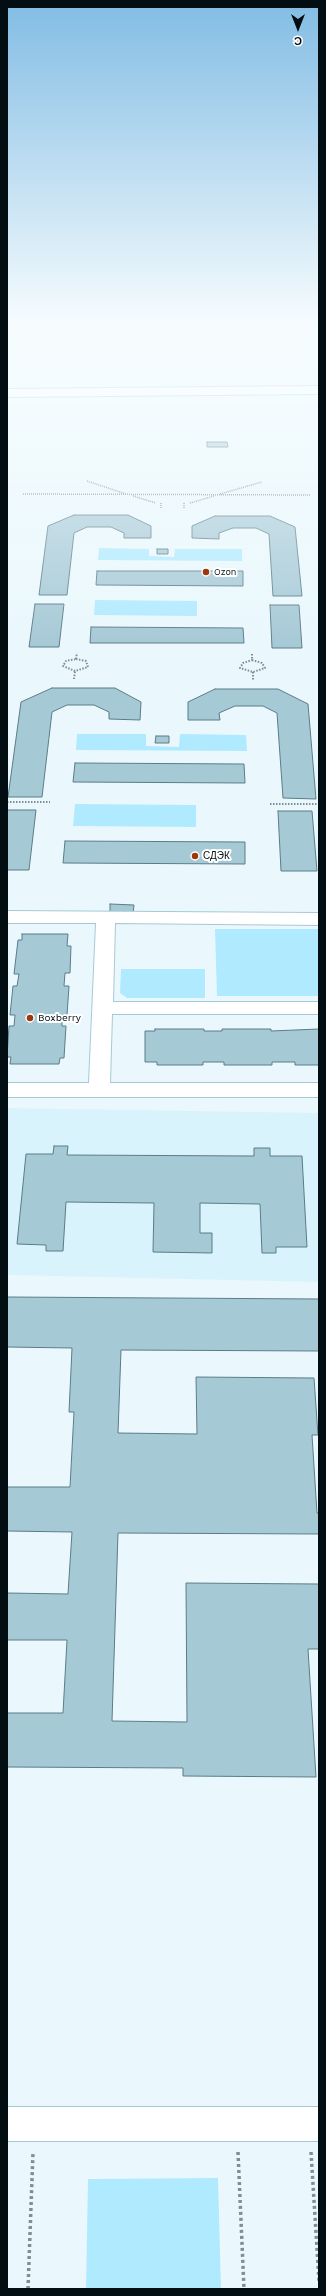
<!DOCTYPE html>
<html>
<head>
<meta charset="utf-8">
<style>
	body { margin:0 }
	#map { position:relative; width:326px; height:2296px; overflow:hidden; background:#eaf8fd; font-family:"Work Sans",sans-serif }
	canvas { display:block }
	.frame { position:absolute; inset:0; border:8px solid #030e13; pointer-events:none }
	.north { position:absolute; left:278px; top:8px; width:40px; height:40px; -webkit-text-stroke:3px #fff; paint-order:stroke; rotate:180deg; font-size:11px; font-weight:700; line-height:16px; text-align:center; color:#030e13 }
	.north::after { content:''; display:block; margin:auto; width:14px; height:18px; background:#030e13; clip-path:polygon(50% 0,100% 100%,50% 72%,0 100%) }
</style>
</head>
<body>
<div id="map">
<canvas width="326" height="2296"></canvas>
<div class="frame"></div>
<div class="north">С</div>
</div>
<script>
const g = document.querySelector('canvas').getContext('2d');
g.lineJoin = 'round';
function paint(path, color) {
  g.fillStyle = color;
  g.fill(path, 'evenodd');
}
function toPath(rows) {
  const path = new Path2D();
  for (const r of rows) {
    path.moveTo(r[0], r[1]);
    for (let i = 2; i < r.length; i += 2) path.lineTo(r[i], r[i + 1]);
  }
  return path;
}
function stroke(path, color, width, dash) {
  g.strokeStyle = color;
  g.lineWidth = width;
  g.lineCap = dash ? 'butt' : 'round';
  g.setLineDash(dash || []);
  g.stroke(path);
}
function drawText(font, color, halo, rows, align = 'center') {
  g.font = font + ' "Work Sans",sans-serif';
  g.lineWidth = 4;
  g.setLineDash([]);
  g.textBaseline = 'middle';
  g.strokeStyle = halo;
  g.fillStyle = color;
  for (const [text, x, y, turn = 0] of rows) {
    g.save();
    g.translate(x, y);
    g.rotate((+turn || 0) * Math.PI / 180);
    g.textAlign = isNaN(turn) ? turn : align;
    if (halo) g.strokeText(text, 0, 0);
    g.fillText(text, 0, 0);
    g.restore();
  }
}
paint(toPath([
	[7,1108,319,1113,319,1282,7,1275]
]), '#d9f3fd');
paint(toPath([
	[99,548,149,549,149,556,174,557,175,549,242,549,242,561,98,560],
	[95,600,197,601,197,616,94,615],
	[77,734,146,734,146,746,179,747,180,734,246,735,247,751,76,750],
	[75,804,196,805,196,827,73,826],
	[215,929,319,929,319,996,217,996],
	[121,969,205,969,205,998,127,998,120,993],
	[218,2178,221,2289,86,2289,88,2179]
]), '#b0eafe');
const building = toPath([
	[207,442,227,442,228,447,207,447,207,442],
	[74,515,128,515,151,526,151,538,124,538,124,533,111,527,87,527,74,533,67,595,39,595,48,526,74,515],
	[215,516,270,516,295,527,302,596,273,596,269,534,256,528,233,528,219,533,219,539,192,538,192,526,215,516],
	[157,549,168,549,168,554,157,554,157,549],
	[97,571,243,571,243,586,96,585,97,571],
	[35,604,64,604,59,647,29,647,35,604],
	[270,605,299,605,302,648,272,648,270,605],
	[91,627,243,628,244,643,90,643,91,627],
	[52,688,115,688,141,702,140,720,109,719,109,712,94,705,67,705,52,712,42,797,8,797,21,702,52,688],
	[215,689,278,689,308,704,316,799,283,798,277,713,263,706,235,706,219,713,220,720,188,720,188,702,215,689],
	[156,736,169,736,169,743,155,743,156,736],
	[75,763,244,764,245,783,73,782,75,763],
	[7,810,36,810,29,870,7,870,7,810],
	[278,811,312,811,317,871,281,871,278,811],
	[65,841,245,842,245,864,63,863,65,841],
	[110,904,134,905,133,914,110,914,110,904],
	[22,934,68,934,67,946,71,946,70,973,65,973,64,986,69,986,67,1015,62,1015,62,1026,66,1026,64,1058,60,1058,59,1064,10,1064,11,1057,7,1057,9,1026,14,1026,15,1015,10,1015,13,986,17,986,19,974,14,974,18,940,22,940,22,934],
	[155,1029,204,1029,204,1031,222,1031,222,1029,271,1029,271,1031,319,1029,319,1065,295,1065,295,1062,272,1062,272,1065,224,1065,224,1062,203,1062,203,1065,157,1065,157,1062,145,1062,145,1031,155,1031,155,1029],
	[54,1146,68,1146,67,1155,254,1156,254,1148,270,1148,270,1156,302,1156,307,1247,276,1247,276,1253,262,1253,260,1204,200,1203,200,1233,212,1233,212,1253,153,1252,154,1203,66,1202,63,1251,46,1251,46,1245,17,1244,26,1154,53,1154,54,1146],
	[7,1297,319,1299,319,1351,121,1350,118,1433,197,1434,196,1377,314,1378,318,1435,312,1435,317,1513,319,1513,319,1534,118,1533,112,1721,187,1722,186,1583,319,1584,319,1649,308,1649,316,1777,183,1776,183,1768,7,1767,7,1713,63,1713,67,1640,7,1640,7,1593,68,1594,72,1532,7,1531,7,1487,70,1487,74,1412,69,1412,72,1348,7,1347,7,1297]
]);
paint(building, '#a6c9d6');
stroke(building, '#5b7c87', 1);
const minor = toPath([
	[7,911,319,913,319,925,115,923,113,1002,319,1002,319,1014,112,1014,110,1083,319,1083,319,1097,7,1097,7,1083,89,1083,96,923,7,923,7,911],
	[7,2107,319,2107,319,2141,7,2141,7,2107]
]);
const major = toPath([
	[319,386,319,394,7,397,7,389,319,386]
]);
stroke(minor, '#a6c9d6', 2);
stroke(major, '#a6c9d6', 2);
stroke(toPath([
	[87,481,126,494],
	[23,494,310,495],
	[220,494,262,482],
	[133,496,156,503],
	[161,503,161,508],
	[184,503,184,508],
	[190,503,214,496]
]), '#818d92', 1.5, [1, 1]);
stroke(toPath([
	[252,654,252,660],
	[76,659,86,661,88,667,75,671,63,666,66,661,76,659],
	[76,659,77,653],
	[252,660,262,663,265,668,253,672,240,668,243,663,252,660],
	[253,672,253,680],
	[74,679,75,671],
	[7,802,50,802],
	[270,804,319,804]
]), '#818d92', 2, [1.5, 1.5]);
stroke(toPath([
	[238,2152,244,2289],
	[311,2152,319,2281],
	[28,2289,33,2152]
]), '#818d92', 3.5, [3, 3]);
paint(minor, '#fff');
paint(major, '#fff');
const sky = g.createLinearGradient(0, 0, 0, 647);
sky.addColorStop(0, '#82bce4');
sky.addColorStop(0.5, '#f6fcfe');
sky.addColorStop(1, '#f6fcfe00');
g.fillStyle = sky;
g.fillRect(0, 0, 326, 647);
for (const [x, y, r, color] of [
	[206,572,4,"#9d380c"],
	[195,856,4,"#9d380c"],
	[30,1018,4,"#9d380c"]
]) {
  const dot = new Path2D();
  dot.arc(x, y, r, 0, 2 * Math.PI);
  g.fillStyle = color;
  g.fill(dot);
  stroke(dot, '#fff', 1.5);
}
drawText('9px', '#030e13', '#fff', [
	["Ozon",214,572]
], 'left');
drawText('10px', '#030e13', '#fff', [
	["СДЭК",203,856],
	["Boxberry",38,1018]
], 'left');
</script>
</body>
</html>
